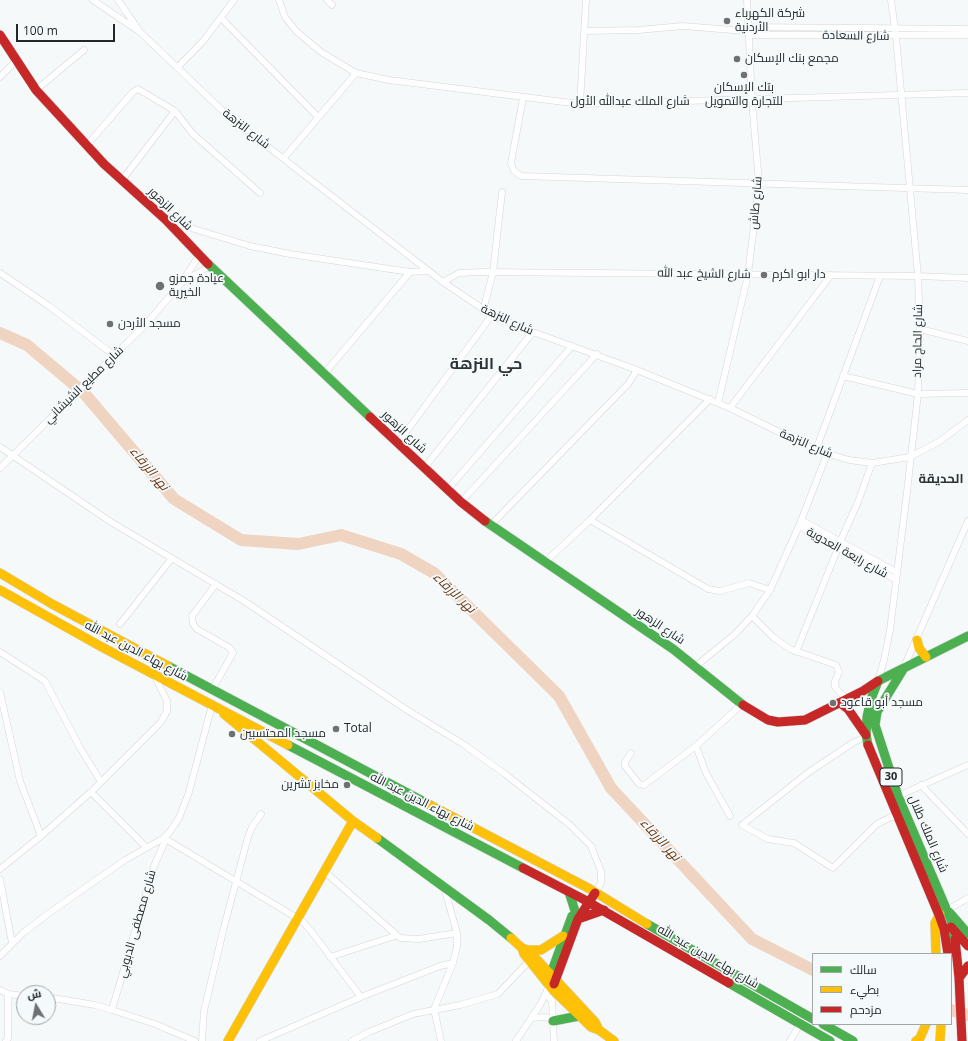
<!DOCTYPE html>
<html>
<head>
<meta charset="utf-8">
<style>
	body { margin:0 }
	#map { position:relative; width:968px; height:1041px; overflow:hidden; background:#f6f9fa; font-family:"Open Sans",Cairo,sans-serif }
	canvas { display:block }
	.legend { position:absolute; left:812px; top:953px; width:140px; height:72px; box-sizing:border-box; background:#f4fafc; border:1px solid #a1a6a7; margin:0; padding:5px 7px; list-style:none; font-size:12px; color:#242727 }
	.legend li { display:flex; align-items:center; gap:8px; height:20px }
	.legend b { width:20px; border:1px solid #a1a6a7 }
	.north { position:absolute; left:16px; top:985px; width:40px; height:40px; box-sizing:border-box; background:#f4fafc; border:1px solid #a1a6a7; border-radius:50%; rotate:350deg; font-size:11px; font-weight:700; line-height:16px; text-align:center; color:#242727 }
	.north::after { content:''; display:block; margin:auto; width:14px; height:18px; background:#6e7071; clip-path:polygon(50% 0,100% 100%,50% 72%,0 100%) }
	.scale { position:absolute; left:16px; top:24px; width:99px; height:18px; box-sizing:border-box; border:2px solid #242727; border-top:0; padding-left:5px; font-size:12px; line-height:14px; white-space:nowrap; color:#242727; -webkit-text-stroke:3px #f4fafc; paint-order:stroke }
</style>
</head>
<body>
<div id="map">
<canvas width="968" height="1041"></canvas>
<ul class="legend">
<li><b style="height:5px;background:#4caf50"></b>سالك</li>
<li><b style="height:5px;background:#ffc107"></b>بطيء</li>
<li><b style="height:5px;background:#c62828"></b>مزدحم</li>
</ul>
<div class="north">ش</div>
<div class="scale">100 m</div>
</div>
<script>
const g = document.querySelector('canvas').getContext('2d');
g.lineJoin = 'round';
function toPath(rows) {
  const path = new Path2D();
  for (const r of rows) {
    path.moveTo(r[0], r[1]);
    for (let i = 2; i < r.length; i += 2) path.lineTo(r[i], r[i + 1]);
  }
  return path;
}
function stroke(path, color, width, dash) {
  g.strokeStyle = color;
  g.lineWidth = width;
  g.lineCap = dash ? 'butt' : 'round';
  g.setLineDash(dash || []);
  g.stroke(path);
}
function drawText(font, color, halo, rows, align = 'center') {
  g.font = font + ' "Open Sans",Cairo,sans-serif';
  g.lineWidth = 3.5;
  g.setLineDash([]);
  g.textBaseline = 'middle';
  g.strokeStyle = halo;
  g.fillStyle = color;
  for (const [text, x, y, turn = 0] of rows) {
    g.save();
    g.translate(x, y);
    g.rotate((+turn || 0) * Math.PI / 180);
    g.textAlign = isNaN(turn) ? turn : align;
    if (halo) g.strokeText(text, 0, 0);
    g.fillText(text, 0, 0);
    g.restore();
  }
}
stroke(toPath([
	[0,333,27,345,84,393,174,499,241,540,298,544,341,535,401,554,434,573,559,696,611,788,752,939,813,970],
	[951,1010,968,1015]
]), '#f0d4c2', 12);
const street = toPath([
	[93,0,140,32,228,116,443,282,492,315,533,332,637,370,730,408,816,450,849,460,872,463,910,457,940,441,968,420],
	[118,0,138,29],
	[279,0,285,17,296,31,321,52,356,73,389,80,580,104,968,93],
	[327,0,332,5],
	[221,18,318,117],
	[746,30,749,27,968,29],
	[585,31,638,30,683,26,745,31,749,35,968,35],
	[178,67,204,40,234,0],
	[0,77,16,61],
	[36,90,84,50],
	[523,98,511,163,514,171,521,176,968,190],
	[580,104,586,0],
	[87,145,133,92,138,89,175,111,193,134,260,193],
	[284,158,356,73],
	[122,180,175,111],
	[168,221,250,246,290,254,410,272,429,271],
	[0,273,49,306,115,356],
	[182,282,210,266],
	[443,282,459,273,482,272,918,276,968,278],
	[483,311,493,272,502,192],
	[920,329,968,341],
	[324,374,410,272],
	[843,376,918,394,968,393],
	[718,403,748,275,759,183,752,101,747,0],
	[730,408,831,275],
	[398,443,492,315],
	[0,447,111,522,244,601,407,710,463,744,505,774,570,825,591,846,601,871,601,883,595,893],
	[816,450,880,276],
	[0,468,147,323,182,282,199,256],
	[424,468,533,332],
	[448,489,572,346],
	[461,502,597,354],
	[590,520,708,589,720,591,749,583,770,590],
	[801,520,896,572],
	[490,526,628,384,637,370],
	[799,526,895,579],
	[840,542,858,502,872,463],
	[544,563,590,520,710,399],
	[752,616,773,637,790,649,836,665,839,672,835,681,835,687,846,699],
	[120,624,172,558],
	[0,652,45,681,79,746,101,782],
	[796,652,838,548],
	[696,666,735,634,752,616,770,590,799,526,827,454],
	[904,667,968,521],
	[878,681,884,660,890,630,907,492,918,394,920,329,918,276,896,37,891,0],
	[212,690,233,653,230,648,197,629,193,624,192,616,216,584],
	[0,692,20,781,41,836],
	[867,737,854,742,809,772,742,825,768,839,794,843,833,868,877,824,891,817,897,817],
	[696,746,706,773,730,816],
	[631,753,625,762,625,766,639,784,644,785,696,746,742,704],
	[921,785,968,834],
	[91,792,146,847],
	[898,796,968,765],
	[164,838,302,921,311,931,361,997],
	[0,869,41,836,91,792,161,722,167,711,167,701,154,675],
	[325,872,400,938,419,939,457,933],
	[0,879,12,943],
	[947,910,968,898],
	[0,956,23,933,49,913,125,860,164,838,171,830,179,818,189,792,212,705],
	[330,957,395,936],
	[0,990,8,994,24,996],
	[546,994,552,1001,554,1041],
	[48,999,59,999,95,1005,112,1010,155,1024,195,1041],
	[112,1010,154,866,166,839],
	[532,1018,545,1017,553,1019],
	[6,1041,8,1038,8,994],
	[202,1041,204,1011,224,927,248,837,252,827,261,814],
	[260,1041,361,997,440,966,453,963,457,947,457,933,444,887],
	[352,1041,369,1032,413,1014,460,1005,498,994,529,961],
	[441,1041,434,1009,453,963],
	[516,1041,540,1005,547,991,548,984],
	[790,1041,800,1024]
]);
const fast = toPath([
	[208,264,370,417],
	[485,521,673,649,743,705],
	[168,666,430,805],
	[904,668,877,712,875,725,898,796,951,920,955,939],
	[288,745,523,868],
	[868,745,866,735,867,717,871,699,878,681,968,636],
	[377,838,489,920,511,938],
	[569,892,575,911],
	[949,912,968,934],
	[647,924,813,1019],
	[549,979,572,916],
	[729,983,830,1041],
	[553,1021,579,1016],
	[823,1024,853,1041]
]);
const slow = toPath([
	[0,573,52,604,168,666],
	[0,590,100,646,288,745],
	[917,640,919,648,926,657],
	[224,714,353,821,377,838],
	[430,805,590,889,647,924],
	[511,938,522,948,528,950,595,1022,599,1030],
	[522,948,524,954,552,989,591,1027,599,1030,614,1041],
	[528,950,541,950,563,936],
	[936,954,935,923,940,914],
	[228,1041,353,821],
	[916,1041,920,1038,926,1024],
	[940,1041,941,1024]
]);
const jam = toPath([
	[0,35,36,90,104,164,166,220,208,264],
	[370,417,461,502,485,521],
	[840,703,848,709,866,735],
	[743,705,768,720,778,722,805,720,863,691,878,681],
	[868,745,939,915,944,929,948,954],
	[523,868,583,899,729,983],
	[578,919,604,910],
	[951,927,968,946],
	[955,939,959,978,962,1041],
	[959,978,968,966],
	[554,984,578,919,595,893]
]);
stroke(street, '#d3d6d7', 7);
stroke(fast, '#d3d6d7', 10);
stroke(slow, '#d3d6d7', 10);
stroke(jam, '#d3d6d7', 10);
stroke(street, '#fefefe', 6);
stroke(fast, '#4caf50', 9);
stroke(slow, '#ffc107', 9);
stroke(jam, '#c62828', 9);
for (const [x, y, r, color] of [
	[727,21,4,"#6e7071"],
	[737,59,4,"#6e7071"],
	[744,75,4,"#6e7071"],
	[764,275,4,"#6e7071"],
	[160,286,5,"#6e7071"],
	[110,324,4,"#6e7071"],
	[833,703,4,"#6e7071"],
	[336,729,4,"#6e7071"],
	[232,734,4,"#6e7071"],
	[347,785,4,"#6e7071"]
]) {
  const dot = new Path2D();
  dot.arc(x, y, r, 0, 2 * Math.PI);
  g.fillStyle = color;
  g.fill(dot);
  stroke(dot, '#f4fafc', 1.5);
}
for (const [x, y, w] of [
	[891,777,22]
]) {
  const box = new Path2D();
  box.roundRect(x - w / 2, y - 9, w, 18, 3);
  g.fillStyle = '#f4fafc';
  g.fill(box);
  stroke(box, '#242727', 1);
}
drawText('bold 11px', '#242727', null, [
	["30",891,777]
]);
drawText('12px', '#242727', '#f4fafc', [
	["شركة الكهرباء",735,14],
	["الأردنية",735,28],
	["مجمع بنك الإسكان",745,59],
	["بتك الإسكان",744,88,"center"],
	["للتجارة والتمويل",744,102,"center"],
	["دار ابو اكرم",772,275],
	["عيادة جمزو",169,279],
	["الخيرية",169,293],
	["مسجد الأردن",118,324],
	["مسجد أبو قاعود",841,703],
	["Total",344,729],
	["مسجد المحتسبين",240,734],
	["مخابز تشرين",339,785,"right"]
], 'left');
drawText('12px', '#242727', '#f4fafc', [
	["شارع السعادة",856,36,1],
	["شارع الملك عبدالله الأول",630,102],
	["شارع النزهة",246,129,38],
	["شارع طاش",756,203,-85],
	["شارع الزهور",170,209,44],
	["شارع الشيخ عبد الله",704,274,1],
	["شارع النزهة",507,320,25],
	["شارع الحاج مراد",918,341,-89],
	["شارع مطيع الشيشاني",84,385,-44],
	["شارع الزهور",404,432,43],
	["شارع النزهة",806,444,23],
	["شارع رابعة العدوية",847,553,29],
	["شارع الزهور",660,626,34],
	["شارع بهاء الدين عبد الله",136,651,28],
	["شارع بهاء الدين عبد الله",422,802,27],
	["شارع الملك طلال",928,834,67],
	["شارع مصطفى الدبوبي",137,924,-74],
	["شارع بهاء الدين عبد الله",708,957,30]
]);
drawText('italic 13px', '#6e3a13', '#f4fafc', [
	["نهر الزرقاء",149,469,50],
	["نهر الزرقاء",454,593,43],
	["نهر الزرقاء",660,840,47]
]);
drawText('bold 13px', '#2f3334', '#f4fafc', [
	["الحديقة",941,479]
]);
drawText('bold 16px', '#2f3334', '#f4fafc', [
	["حي النزهة",486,364]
]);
</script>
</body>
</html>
